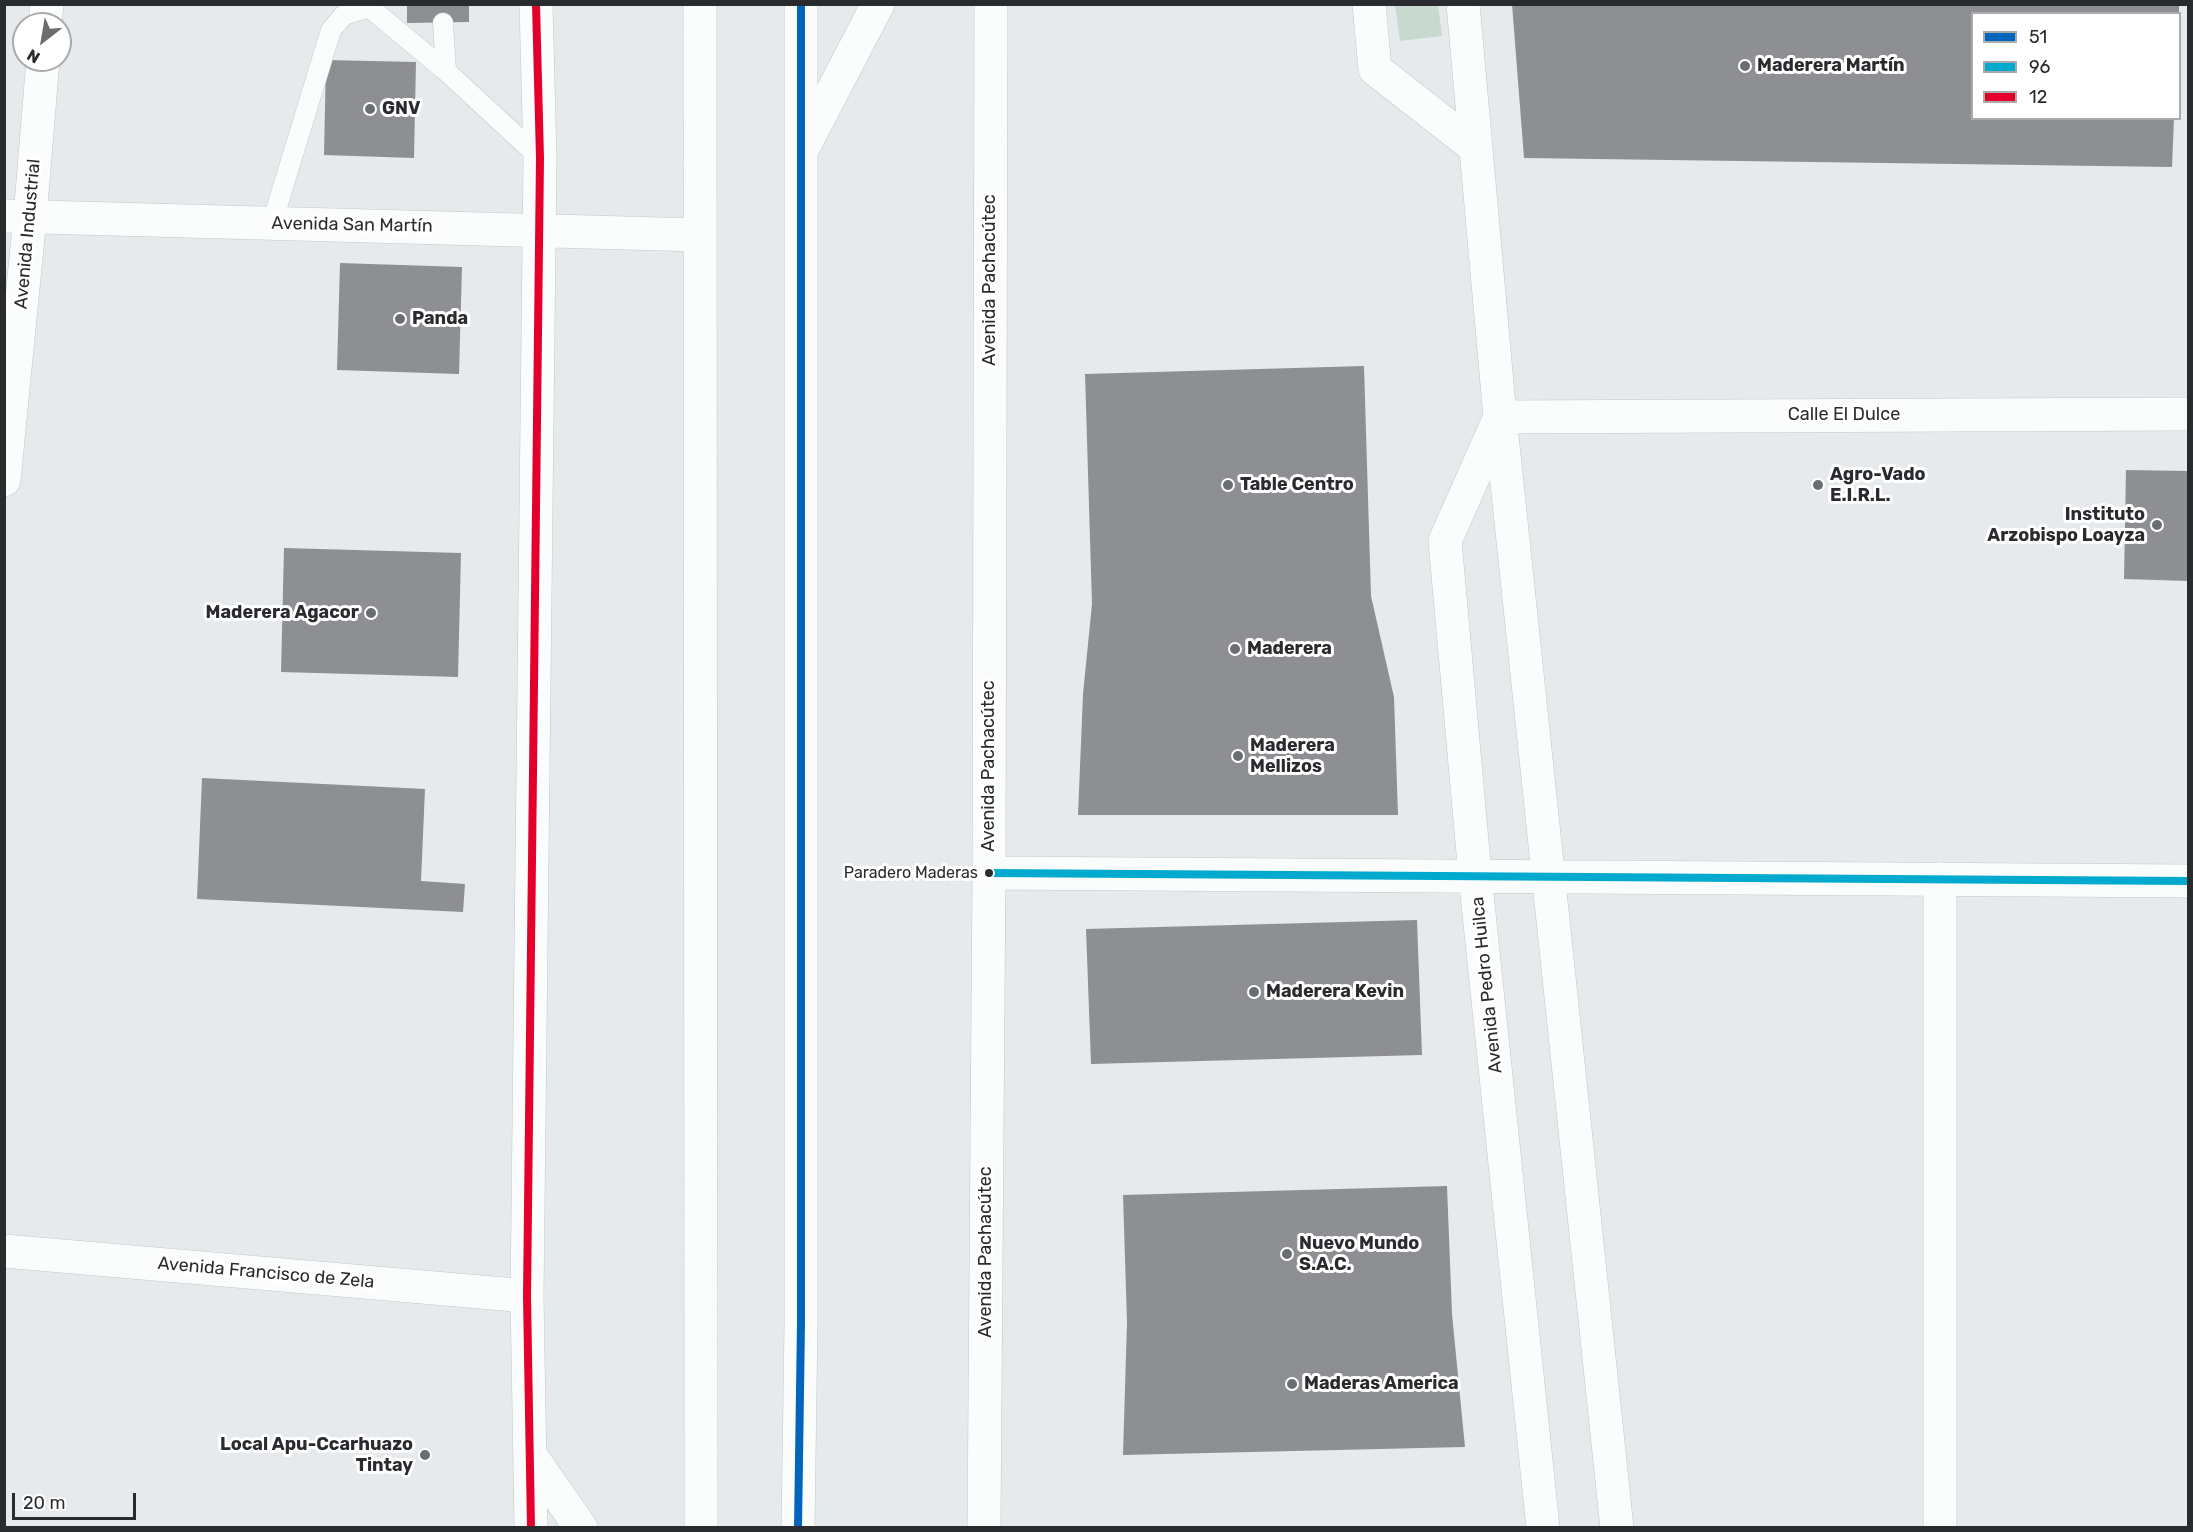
<!DOCTYPE html>
<html>
<head>
<meta charset="utf-8">
<style>
	body { margin:0 }
	#map { position:relative; width:2193px; height:1532px; overflow:hidden; background:#e6eaed; font-family:Rubik,sans-serif }
	canvas { display:block }
	.frame { position:absolute; inset:0; border:6px solid #292b2e; pointer-events:none }
	.legend { position:absolute; left:1971px; top:12px; width:210px; height:108px; box-sizing:border-box; background:#fff; border:2px solid #a9aaab; margin:0; padding:8px 10px; list-style:none; font-size:18px; color:#292b2e }
	.legend li { display:flex; align-items:center; gap:12px; height:30px }
	.legend b { width:30px; border:2px solid #a9aaab }
	.north { position:absolute; left:12px; top:12px; width:60px; height:60px; box-sizing:border-box; background:#fff; border:2px solid #a9aaab; border-radius:50%; rotate:211deg; font-size:16px; font-weight:700; line-height:24px; text-align:center; color:#292b2e }
	.north::after { content:''; display:block; margin:auto; width:21px; height:27px; background:#6b6e71; clip-path:polygon(50% 0,100% 100%,50% 72%,0 100%) }
	.scale { position:absolute; left:12px; top:1493px; width:124px; height:27px; box-sizing:border-box; border:3px solid #292b2e; border-top:0; padding-left:8px; font-size:18px; line-height:21px; white-space:nowrap; color:#292b2e; -webkit-text-stroke:4px #fff; paint-order:stroke }
</style>
</head>
<body>
<div id="map">
<canvas width="2193" height="1532"></canvas>
<div class="frame"></div>
<ul class="legend">
<li><b style="height:8px;background:#0065bd"></b>51</li>
<li><b style="height:8px;background:#00a9ce"></b>96</li>
<li><b style="height:8px;background:#e4002b"></b>12</li>
</ul>
<div class="north">N</div>
<div class="scale">20 m</div>
</div>
<script>
const g = document.querySelector('canvas').getContext('2d');
g.lineJoin = 'round';
function paint(path, color) {
  g.fillStyle = color;
  g.fill(path, 'evenodd');
}
function toPath(rows) {
  const path = new Path2D();
  for (const r of rows) {
    path.moveTo(r[0], r[1]);
    for (let i = 2; i < r.length; i += 2) path.lineTo(r[i], r[i + 1]);
  }
  return path;
}
function stroke(path, color, width, dash) {
  g.strokeStyle = color;
  g.lineWidth = width;
  g.lineCap = dash ? 'butt' : 'round';
  g.setLineDash(dash || []);
  g.stroke(path);
}
function drawText(font, color, halo, rows, align = 'center') {
  g.font = font + ' Rubik,sans-serif';
  g.lineWidth = 6;
  g.setLineDash([]);
  g.textBaseline = 'middle';
  g.strokeStyle = halo;
  g.fillStyle = color;
  for (const [text, x, y, turn = 0] of rows) {
    g.save();
    g.translate(x, y);
    g.rotate((+turn || 0) * Math.PI / 180);
    g.textAlign = isNaN(turn) ? turn : align;
    if (halo) g.strokeText(text, 0, 0);
    g.fillText(text, 0, 0);
    g.restore();
  }
}
paint(toPath([
	[1395,5,1438,5,1442,36,1400,41]
]), '#c8dacf');
paint(toPath([
	[407,4,469,4,469,22,407,23],
	[1512,4,2179,4,2179,14,1972,14,1972,118,2174,118,2172,167,1524,158],
	[326,60,416,62,414,158,324,155],
	[340,263,462,267,459,374,337,370],
	[1364,366,1371,596,1394,697,1398,815,1078,815,1083,694,1092,604,1085,374],
	[2126,470,2188,471,2188,581,2124,579],
	[284,548,461,553,458,677,281,672],
	[202,778,425,789,421,881,465,884,463,912,197,899],
	[1417,920,1422,1055,1091,1064,1086,929],
	[1447,1186,1452,1314,1465,1447,1123,1455,1127,1322,1123,1195]
]), '#8e8f92');
const service = toPath([
	[370,4,369,7,446,71],
	[443,23,446,71,540,158],
	[272,223,331,30,344,15,369,7]
]);
const minor = toPath([
	[1369,4,1375,69,1476,148],
	[1463,4,1500,417,1617,1528],
	[45,24,47,4],
	[4,216,699,235],
	[4,480,30,217,43,60],
	[989,873,2188,881],
	[1940,879,1940,1528],
	[4,1251,527,1296],
	[531,1528,527,1296,540,158,536,4],
	[984,1528,989,873,991,4],
	[1543,1528,1475,875,1445,541,1500,417,2188,414]
]);
const primary = toPath([
	[700,4,701,1528],
	[803,148,878,4],
	[531,1456,581,1528],
	[798,1528,801,1323,801,4]
]);
stroke(service, '#c3c7c9', 21);
stroke(minor, '#c3c7c9', 34);
stroke(primary, '#c3c7c9', 34);
stroke(service, '#fbfcfc', 20);
stroke(minor, '#fbfcfc', 33);
stroke(primary, '#fbfcfc', 33);
stroke(toPath([
	[798,1528,801,1323,801,4]
]), '#0065bd', 8);
stroke(toPath([
	[989,873,2188,881]
]), '#00a9ce', 8);
stroke(toPath([
	[531,1528,527,1296,540,158,536,4]
]), '#e4002b', 8);
for (const [x, y, r, color] of [
	[1745,66,6,"#6b6e71"],
	[370,109,6,"#6b6e71"],
	[400,319,6,"#6b6e71"],
	[1228,485,6,"#6b6e71"],
	[1818,485,6,"#6b6e71"],
	[2157,525,6,"#6b6e71"],
	[371,613,6,"#6b6e71"],
	[1235,649,6,"#6b6e71"],
	[1238,756,6,"#6b6e71"],
	[989,873,5,"#292b2e"],
	[1254,992,6,"#6b6e71"],
	[1287,1254,6,"#6b6e71"],
	[1292,1384,6,"#6b6e71"],
	[425,1455,6,"#6b6e71"]
]) {
  const dot = new Path2D();
  dot.arc(x, y, r, 0, 2 * Math.PI);
  g.fillStyle = color;
  g.fill(dot);
  stroke(dot, '#fff', 2);
}
drawText('16px', '#292b2e', '#fff', [
	["Paradero Maderas",978,873]
], 'right');
drawText('bold 18px', '#292b2e', '#fff', [
	["Maderera Martín",1757,66],
	["GNV",382,109],
	["Panda",412,319],
	["Agro-Vado",1830,475],
	["E.I.R.L.",1830,496],
	["Table Centro",1240,485],
	["Instituto",2145,515,"right"],
	["Arzobispo Loayza",2145,536,"right"],
	["Maderera Agacor",359,613,"right"],
	["Maderera",1247,649],
	["Maderera",1250,746],
	["Mellizos",1250,767],
	["Maderera Kevin",1266,992],
	["Nuevo Mundo",1299,1244],
	["S.A.C.",1299,1265],
	["Maderas America",1304,1384],
	["Local Apu-Ccarhuazo",413,1445,"right"],
	["Tintay",413,1466,"right"]
], 'left');
drawText('18px', '#292b2e', '#fff', [
	["Avenida San Martín",352,225,1],
	["Avenida Industrial",28,234,-85],
	["Avenida Pachacútec",990,280,-90],
	["Calle El Dulce",1844,415],
	["Avenida Pachacútec",989,766,-90],
	["Avenida Pedro Huilca",1487,985,-96],
	["Avenida Pachacútec",986,1252,-90],
	["Avenida Francisco de Zela",266,1273,5]
]);
</script>
</body>
</html>
